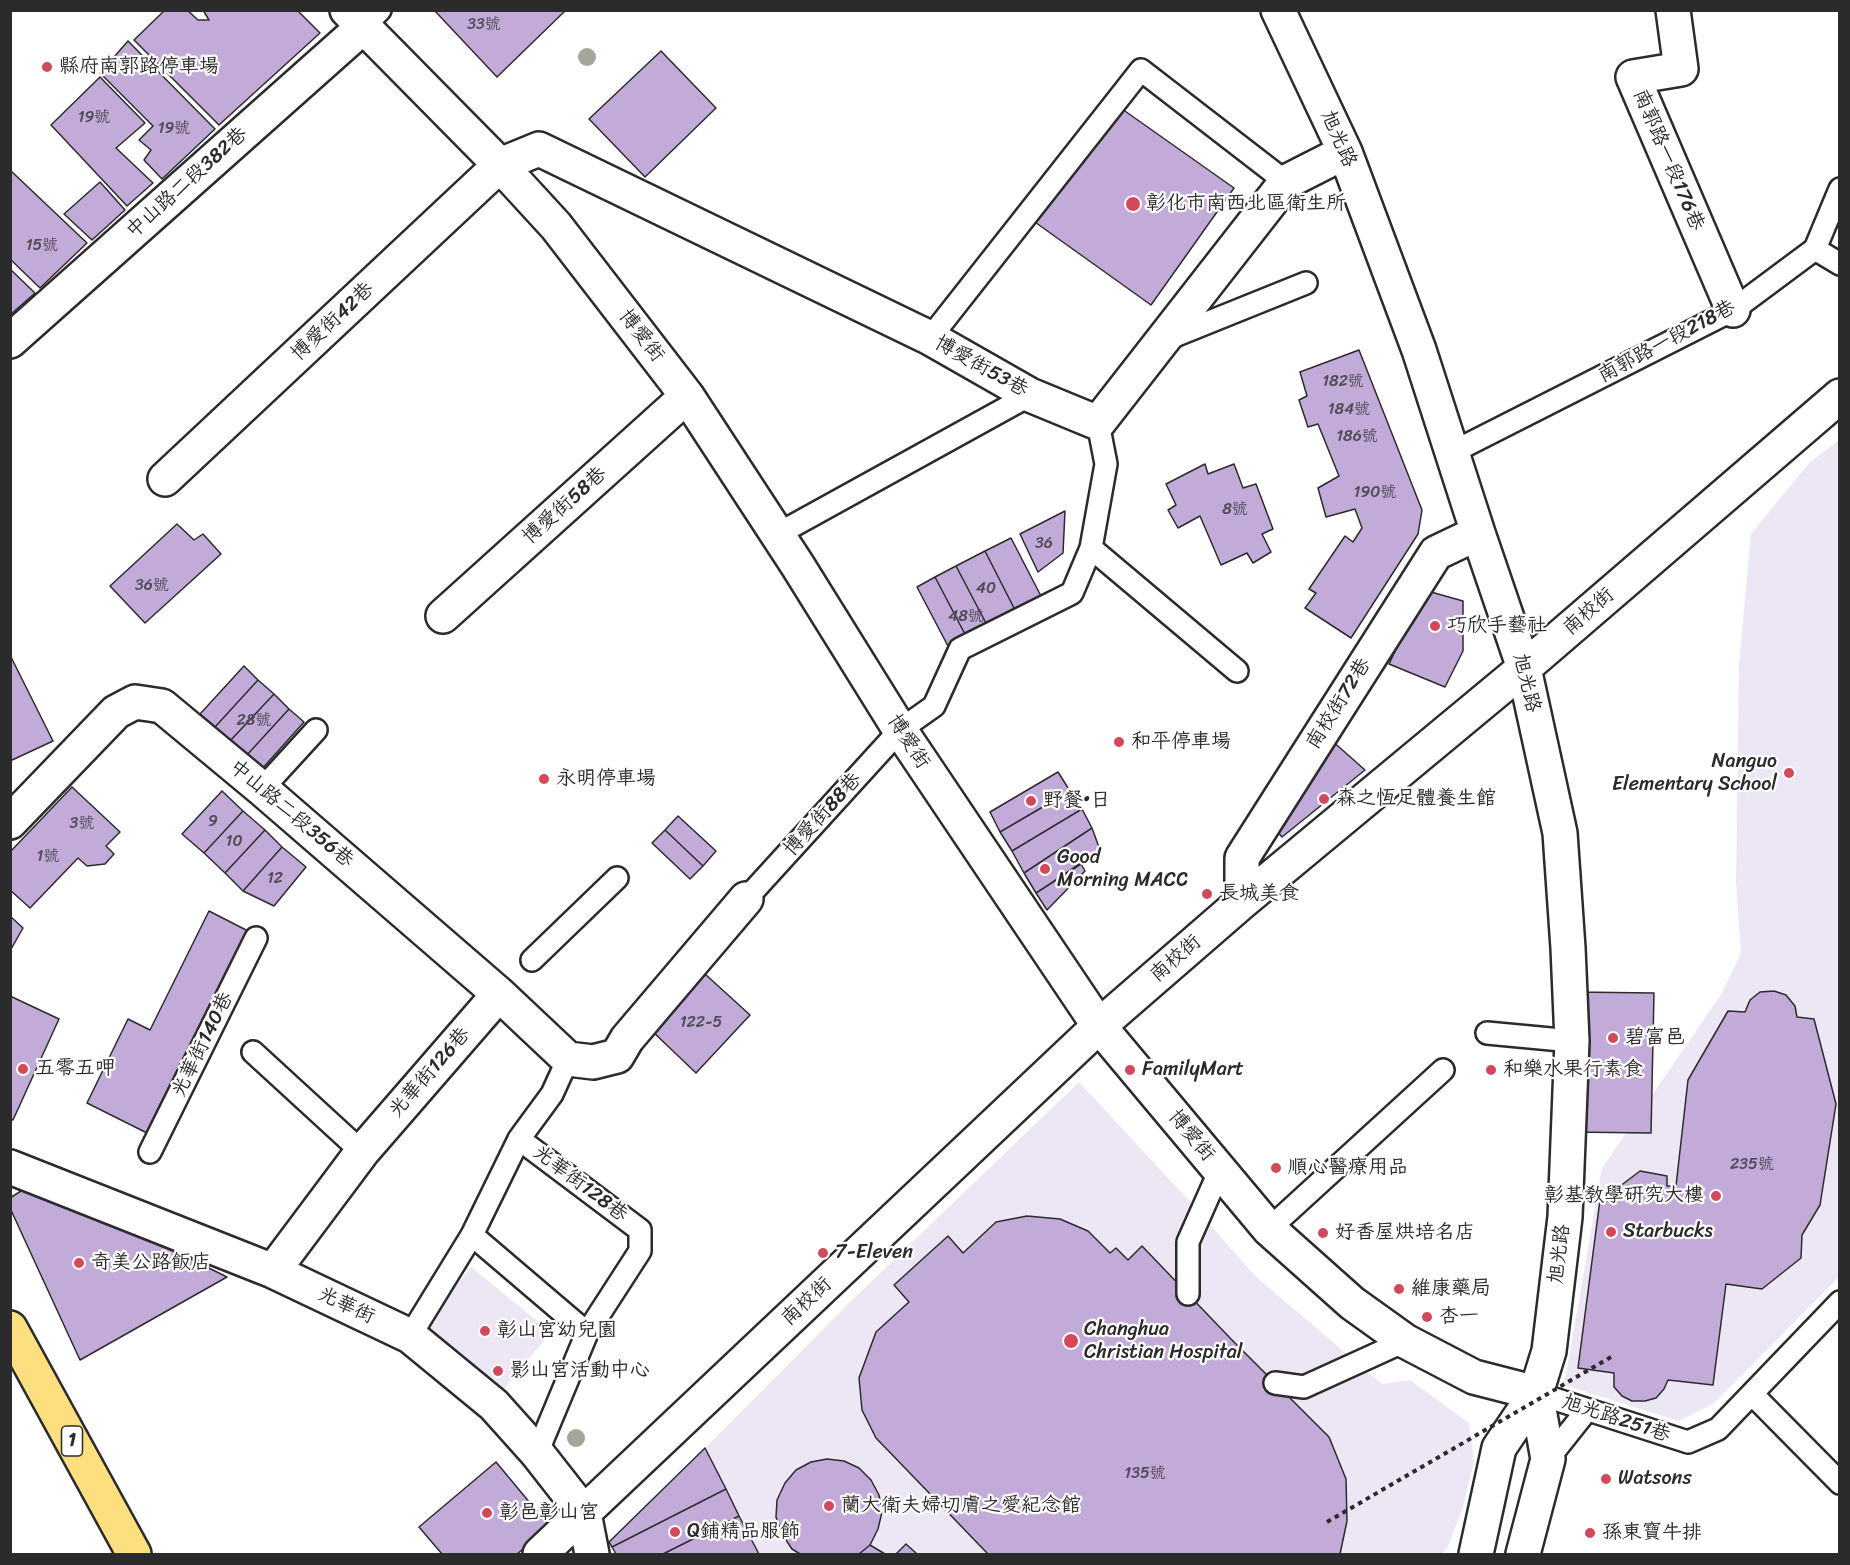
<!DOCTYPE html>
<html>
<head>
<meta charset="utf-8">
<style>
	body { margin:0 }
	#map { position:relative; width:1850px; height:1565px; overflow:hidden; background:#fff; font-family:Sriracha,sans-serif }
	canvas { display:block }
	.frame { position:absolute; inset:0; border:12px solid #2b2b2b; pointer-events:none }
</style>
</head>
<body>
<div id="map">
<canvas width="1850" height="1565"></canvas>
<div class="frame"></div>
</div>
<script>
const g = document.querySelector('canvas').getContext('2d');
g.lineJoin = 'round';
function paint(path, color) {
  g.fillStyle = color;
  g.fill(path, 'evenodd');
}
function toPath(rows) {
  const path = new Path2D();
  for (const r of rows) {
    path.moveTo(r[0], r[1]);
    for (let i = 2; i < r.length; i += 2) path.lineTo(r[i], r[i + 1]);
  }
  return path;
}
function stroke(path, color, width, dash) {
  g.strokeStyle = color;
  g.lineWidth = width;
  g.lineCap = dash ? 'butt' : 'round';
  g.setLineDash(dash || []);
  g.stroke(path);
}
function drawText(font, color, halo, rows, align = 'center') {
  g.font = font + ' Sriracha,"LXGW WenKai TC",sans-serif';
  g.lineWidth = 4.5;
  g.setLineDash([]);
  g.textBaseline = 'middle';
  g.strokeStyle = halo;
  g.fillStyle = color;
  for (const [text, x, y, turn = 0] of rows) {
    g.save();
    g.translate(x, y);
    g.rotate((+turn || 0) * Math.PI / 180);
    g.textAlign = isNaN(turn) ? turn : align;
    if (halo) g.strokeText(text, 0, 0);
    g.fillText(text, 0, 0);
    g.restore();
  }
}
paint(toPath([
	[1839,440,1839,1277,1713,1404,1679,1421,1564,1385,1602,1168,1722,993,1741,953,1736,882,1739,664,1751,534,1809,463],
	[1079,1082,1193,1205,1254,1275,1382,1384,1410,1380,1469,1423,1474,1462,1463,1507,1448,1547,1442,1554,663,1554,739,1516,705,1448,851,1301],
	[471,1267,551,1332,500,1394,420,1329]
]), '#ede6f4');
const building = toPath([
	[165,10,187,10,198,20,209,20,203,10,297,10,320,33,219,125,134,40,165,10],
	[434,10,566,10,497,77,434,10],
	[128,41,215,129,162,179,144,160,151,150,139,140,153,126,100,73,128,41],
	[661,51,716,108,645,177,589,119,661,51],
	[100,77,145,123,116,148,153,183,127,206,51,125,100,77],
	[1115,104,1234,188,1151,305,1032,220,1115,104],
	[10,170,87,243,40,288,10,259,10,170],
	[100,182,125,210,92,240,64,214,100,182],
	[10,269,35,293,10,315,10,269],
	[1359,350,1422,510,1418,534,1351,638,1305,608,1316,593,1309,589,1345,536,1353,542,1362,528,1355,509,1326,517,1318,488,1339,476,1318,424,1308,427,1299,400,1307,396,1300,372,1359,350],
	[1205,464,1208,474,1234,464,1243,488,1256,484,1273,529,1262,534,1271,552,1253,563,1247,553,1221,565,1200,516,1178,528,1168,510,1176,505,1166,484,1205,464],
	[1065,511,1063,553,1038,572,1020,534,1065,511],
	[177,524,194,540,203,534,221,554,145,623,110,586,177,524],
	[1011,538,1042,598,1016,612,985,551,1011,538],
	[985,551,1016,612,988,627,956,566,985,551],
	[956,566,988,627,967,638,935,577,956,566],
	[935,577,967,638,949,648,917,587,935,577],
	[1424,590,1463,601,1463,651,1445,687,1389,664,1424,590],
	[10,655,53,741,10,761,10,655],
	[244,666,258,680,215,727,200,714,244,666],
	[258,680,274,694,230,741,215,727,258,680],
	[274,694,289,709,246,756,230,741,274,694],
	[289,709,304,722,261,770,246,756,289,709],
	[1330,739,1365,770,1282,837,1275,829,1330,739],
	[1058,772,1070,791,1000,832,990,812,1058,772],
	[72,787,120,832,106,846,114,854,105,864,87,866,78,858,30,908,10,890,10,852,72,787],
	[222,791,243,811,204,853,182,834,222,791],
	[1070,791,1082,809,1012,851,1000,832,1070,791],
	[1082,809,1092,828,1024,873,1012,851,1082,809],
	[243,811,265,830,225,873,204,853,243,811],
	[678,816,716,851,703,866,665,830,678,816],
	[1092,828,1100,850,1036,893,1024,873,1092,828],
	[265,830,282,847,243,891,225,873,265,830],
	[665,830,703,866,690,879,652,843,665,830],
	[282,847,306,867,274,906,243,891,282,847],
	[1081,864,1085,871,1047,910,1036,893,1081,864],
	[209,911,250,932,149,1134,87,1103,128,1019,150,1030,209,911],
	[10,916,23,928,10,951,10,916],
	[705,974,750,1015,696,1073,652,1031,705,974],
	[1774,991,1786,995,1795,1006,1797,1017,1814,1019,1836,1104,1820,1205,1802,1235,1801,1258,1762,1289,1726,1284,1713,1385,1668,1380,1664,1389,1656,1398,1645,1401,1632,1401,1622,1396,1614,1387,1614,1373,1578,1368,1600,1200,1610,1201,1611,1193,1640,1171,1667,1176,1667,1186,1676,1186,1688,1080,1728,1011,1745,1012,1750,1000,1760,992,1774,991],
	[1575,992,1654,993,1651,1133,1571,1132,1575,992],
	[10,996,59,1019,13,1120,10,1119,10,996],
	[35,1182,227,1277,80,1360,10,1208,10,1198,35,1182],
	[1027,1216,1060,1219,1088,1231,1110,1253,1116,1248,1128,1260,1142,1246,1231,1339,1329,1437,1346,1479,1347,1521,1340,1554,988,1554,876,1438,862,1410,859,1378,876,1332,909,1302,894,1285,948,1236,963,1253,996,1222,1027,1216],
	[705,1448,726,1489,612,1547,609,1542,705,1448],
	[827,1459,844,1461,859,1468,871,1480,879,1495,882,1512,878,1529,870,1545,859,1554,800,1554,792,1549,782,1534,776,1517,777,1500,785,1483,796,1470,811,1462,827,1459],
	[496,1462,550,1527,517,1554,442,1554,419,1527,496,1462],
	[726,1489,739,1516,663,1554,616,1554,612,1547,726,1489],
	[739,1516,759,1554,663,1554,739,1516],
	[906,1544,917,1554,896,1554,906,1544],
	[870,1545,885,1554,859,1554,870,1545]
]);
paint(building, '#c2abd9');
stroke(building, '#2b2b2b', 1.5);
const lane = toPath([
	[364,26,380,10],
	[1815,249,1840,264],
	[930,338,1141,70,1286,182],
	[1167,339,1306,283],
	[1453,452,1733,310,1815,249,1840,189],
	[778,534,1030,395],
	[1091,548,1237,671],
	[262,789,316,730],
	[746,899,900,730,934,706,960,649,1072,593,1091,548,1106,464,1098,423],
	[532,960,617,878],
	[1487,1033,1572,1041],
	[253,1052,362,1152],
	[519,1139,640,1230,640,1251,587,1333,537,1453],
	[150,1152,256,938],
	[1269,1229,1443,1070],
	[472,1235,587,1333],
	[1188,1294,1188,1242,1220,1170],
	[410,1336,472,1235,519,1139,552,1094,568,1059],
	[1275,1383,1304,1387,1405,1341],
	[1536,1393,1688,1442,1718,1429,1840,1302],
	[1752,1394,1840,1483],
	[1548,1459,1587,1410]
]);
const street = toPath([
	[347,10,500,165,556,226,687,396,798,566,900,730,1099,1026,1269,1229,1352,1303,1405,1341,1474,1377,1536,1393],
	[1278,10,1345,152,1419,350,1478,533,1524,668,1560,833,1568,948,1572,1041,1565,1217,1549,1351,1536,1393,1499,1448,1476,1554],
	[1673,10,1681,69,1633,77,1733,310],
	[10,341,364,26],
	[165,479,500,165,539,149,930,338,1030,395,1098,423,1286,182,1345,152],
	[443,616,687,396],
	[10,822,116,712,135,702,162,706,262,789,499,994,568,1059,593,1062,617,1056,627,1039,746,899],
	[1242,902,1242,858,1436,553,1478,533],
	[10,1167,273,1271,410,1336,494,1405,537,1453,584,1513,592,1554],
	[273,1271,362,1152,499,994],
	[540,1554,1099,1026,1242,902,1524,668,1840,396],
	[1523,1554,1548,1459,1536,1393]
]);
const primary = toPath([
	[10,1328,134,1554]
]);
stroke(lane, '#2b2b2b', 26);
stroke(street, '#2b2b2b', 38);
stroke(primary, '#2b2b2b', 38);
stroke(lane, '#fff', 21);
stroke(street, '#fff', 33);
stroke(primary, '#fedf80', 33);
stroke(toPath([
	[1327,1522,1611,1357]
]), '#2b2b2b', 4, [4.5, 4.5]);
g.fillStyle = '#a3a79b';
for (const [x, y] of [
	[587,57],
	[576,1438]
]) {
  g.beginPath();
  g.arc(x, y, 9, 0, 2 * Math.PI);
  g.fill();
}
for (const [x, y, r, color] of [
	[47,67,6,"#d1495b"],
	[1133,204,8,"#d1495b"],
	[1435,626,6,"#d1495b"],
	[1119,742,6,"#d1495b"],
	[1789,773,6,"#d1495b"],
	[544,779,6,"#d1495b"],
	[1324,799,6,"#d1495b"],
	[1031,801,6,"#d1495b"],
	[1045,869,6,"#d1495b"],
	[1207,894,6,"#d1495b"],
	[1613,1038,6,"#d1495b"],
	[23,1069,6,"#d1495b"],
	[1130,1070,6,"#d1495b"],
	[1491,1070,6,"#d1495b"],
	[1276,1168,6,"#d1495b"],
	[1716,1196,6,"#d1495b"],
	[1611,1232,6,"#d1495b"],
	[1323,1233,6,"#d1495b"],
	[823,1253,6,"#d1495b"],
	[79,1263,6,"#d1495b"],
	[1399,1289,6,"#d1495b"],
	[1427,1317,6,"#d1495b"],
	[485,1331,6,"#d1495b"],
	[1071,1341,8,"#d1495b"],
	[498,1371,6,"#d1495b"],
	[1606,1479,6,"#d1495b"],
	[829,1506,6,"#d1495b"],
	[487,1513,6,"#d1495b"],
	[675,1532,6,"#d1495b"],
	[1590,1533,6,"#d1495b"]
]) {
  const dot = new Path2D();
  dot.arc(x, y, r, 0, 2 * Math.PI);
  g.fillStyle = color;
  g.fill(dot);
  stroke(dot, '#fff', 2);
}
drawText('16px', '#514b56', null, [
	["33號",484,25],
	["19號",94,118],
	["19號",174,129],
	["15號",42,246],
	["182號",1343,382],
	["184號",1349,410],
	["186號",1357,437],
	["190號",1375,493],
	["8號",1235,510],
	["36",1044,544],
	["36號",152,586],
	["40",986,589],
	["48號",966,617],
	["28號",254,721],
	["9",213,822],
	["3號",82,824],
	["10",234,842],
	["1號",48,857],
	["12",275,879],
	["122-5",701,1023],
	["235號",1752,1165],
	["135號",1145,1474]
]);
for (const [x, y, w] of [
	[72,1441,21]
]) {
  const box = new Path2D();
  box.roundRect(x - w / 2, y - 15, w, 30, 4.5);
  g.fillStyle = '#fff';
  g.fill(box);
  stroke(box, '#2b2b2b', 1.5);
}
drawText('bold 18px', '#2b2b2b', null, [
	["1",72,1441]
]);
drawText('20px', '#2b2b2b', '#fff', [
	["縣府南郭路停車場",59,67],
	["彰化市南西北區衛生所",1146,204],
	["巧欣手藝社",1447,626],
	["和平停車場",1131,742],
	["Nanguo",1777,762,"right"],
	["Elementary School",1777,785,"right"],
	["永明停車場",556,779],
	["森之恆足體養生館",1336,799],
	["野餐•日",1043,801],
	["Good",1057,858],
	["Morning MACC",1057,881],
	["長城美食",1219,894],
	["碧富邑",1625,1038],
	["五零五呷",35,1069],
	["FamilyMart",1142,1070],
	["和樂水果行素食",1503,1070],
	["順心醫療用品",1288,1168],
	["彰基教學研究大樓",1704,1196,"right"],
	["Starbucks",1623,1232],
	["好香屋烘培名店",1335,1233],
	["7-Eleven",835,1253],
	["奇美公路飯店",91,1263],
	["維康藥局",1411,1289],
	["杏一",1439,1317],
	["Changhua",1084,1330],
	["Christian Hospital",1084,1353],
	["彰山宮幼兒園",497,1331],
	["影山宮活動中心",510,1371],
	["Watsons",1618,1479],
	["蘭大衛夫婦切膚之愛紀念館",841,1506],
	["彰邑彰山宮",499,1513],
	["Q鋪精品服飾",687,1532],
	["孫東寶牛排",1602,1533]
], 'left');
drawText('20px', '#2b2b2b', '#fff', [
	["旭光路",1338,139,66],
	["南郭路一段176巷",1668,160,67],
	["中山路二段382巷",187,183,-42],
	["博愛街42巷",333,322,-43],
	["博愛街",641,336,52],
	["南郭路一段218巷",1667,342,-28],
	["博愛街53巷",981,367,29],
	["博愛街58巷",565,506,-42],
	["南校街",1589,612,-41],
	["旭光路",1526,683,76],
	["南校街72巷",1339,704,-58],
	["博愛街",908,742,57],
	["中山路二段356巷",291,814,40],
	["博愛街88巷",823,815,-48],
	["南校街",1176,959,-41],
	["光華街140巷",203,1045,-64],
	["光華街126巷",430,1073,-49],
	["博愛街",1191,1136,50],
	["光華街128巷",580,1184,37],
	["旭光路",1560,1254,-83],
	["南校街",807,1302,-43],
	["光華街",346,1306,25],
	["旭光路251巷",1616,1419,18]
]);
</script>
</body>
</html>
